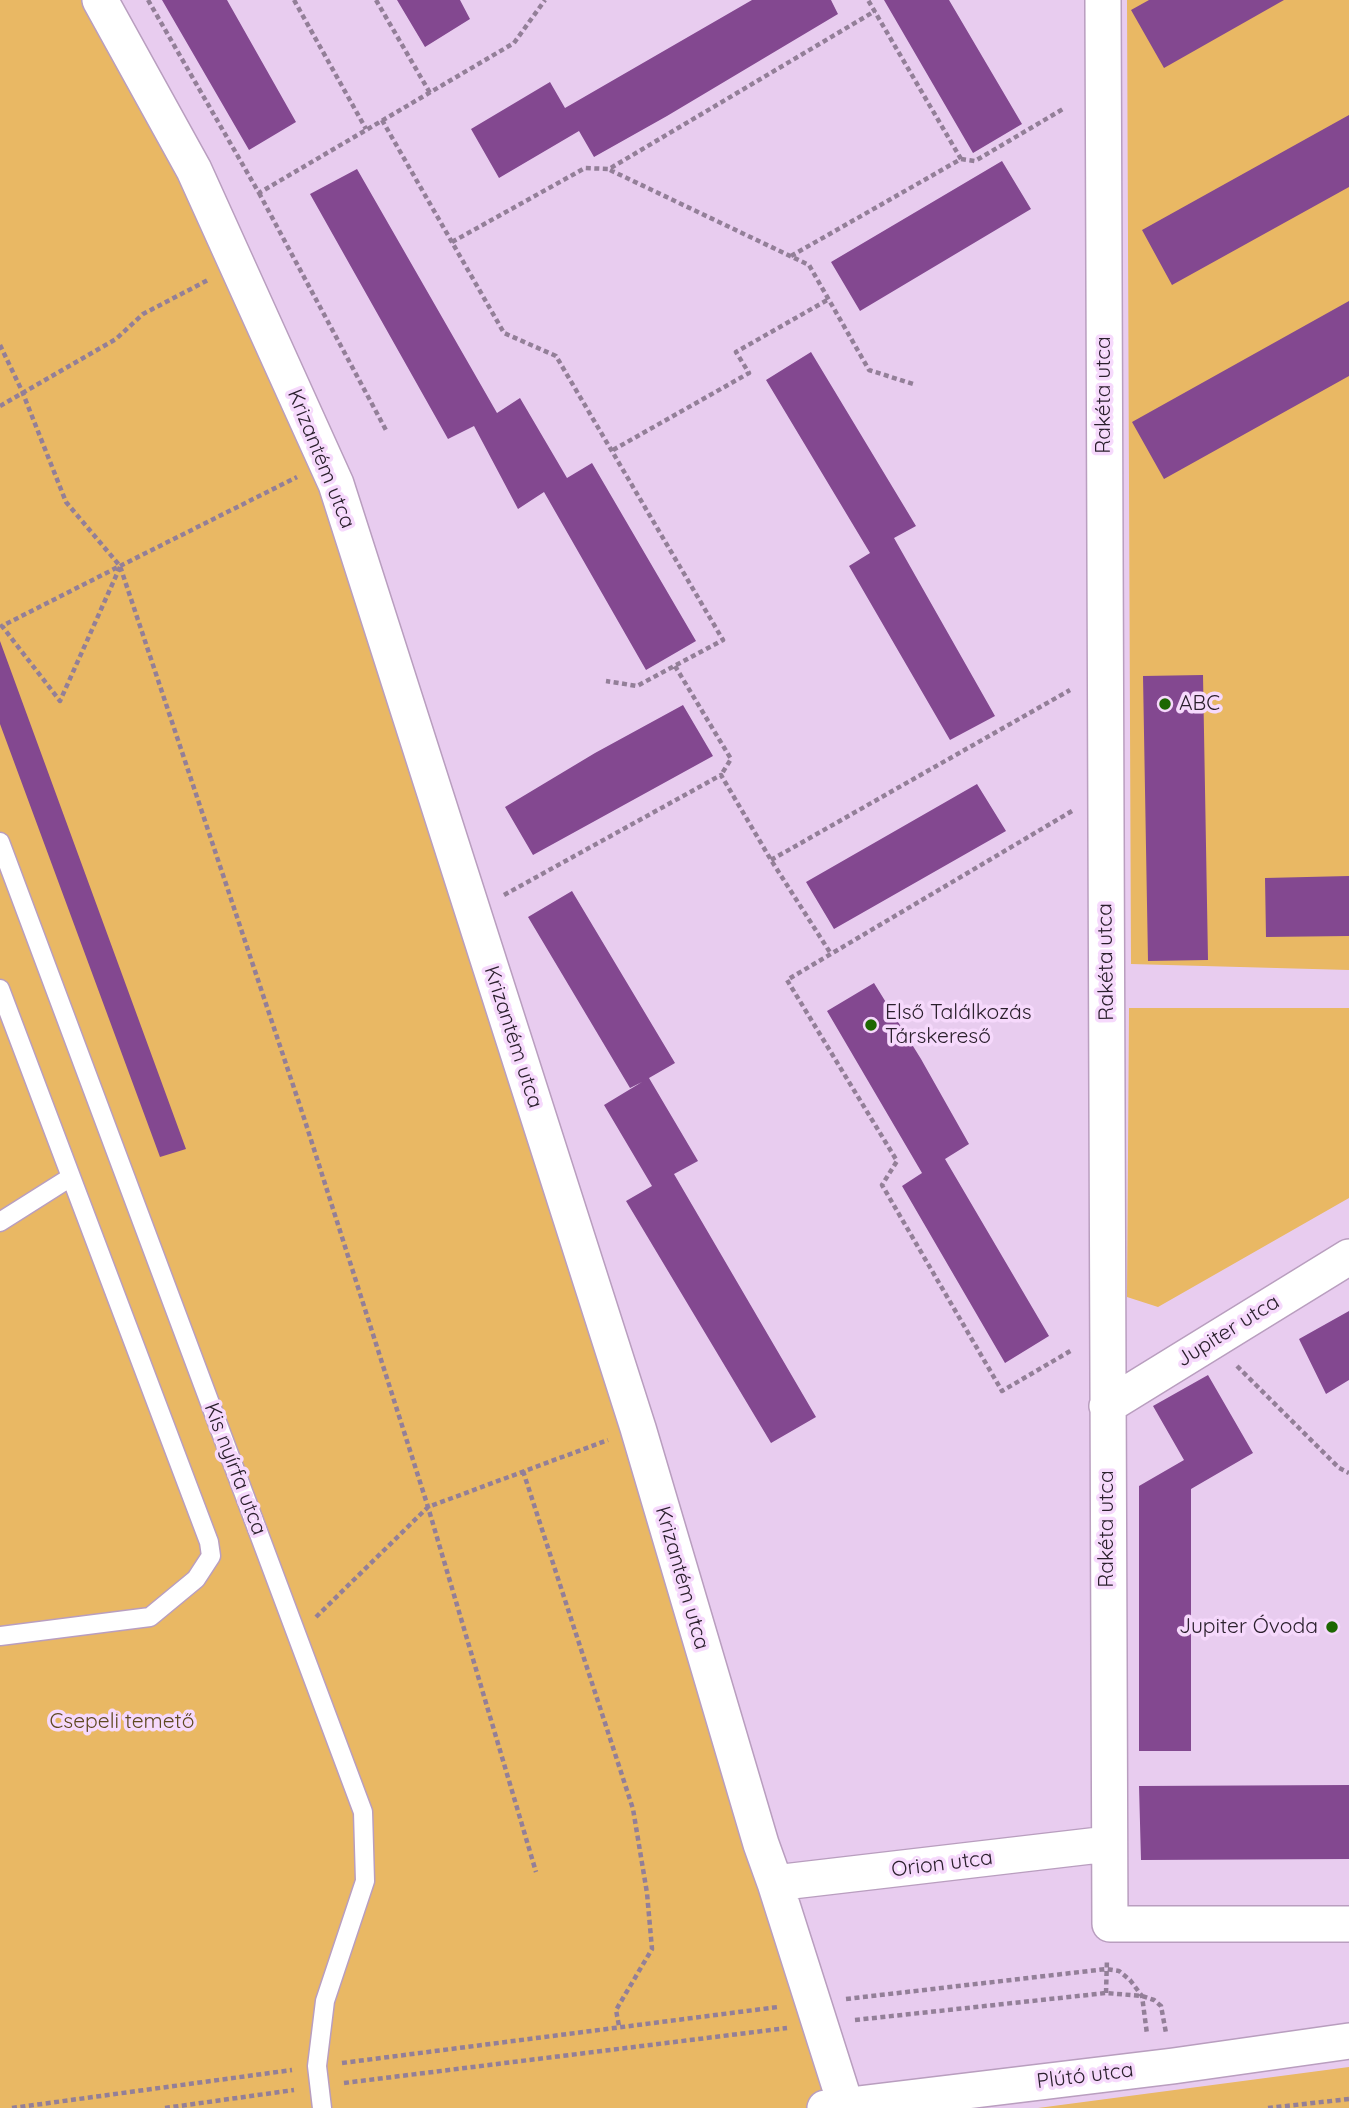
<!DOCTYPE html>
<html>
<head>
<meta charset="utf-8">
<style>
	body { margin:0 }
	canvas { display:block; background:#e8ccef }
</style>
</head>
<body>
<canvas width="1349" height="2108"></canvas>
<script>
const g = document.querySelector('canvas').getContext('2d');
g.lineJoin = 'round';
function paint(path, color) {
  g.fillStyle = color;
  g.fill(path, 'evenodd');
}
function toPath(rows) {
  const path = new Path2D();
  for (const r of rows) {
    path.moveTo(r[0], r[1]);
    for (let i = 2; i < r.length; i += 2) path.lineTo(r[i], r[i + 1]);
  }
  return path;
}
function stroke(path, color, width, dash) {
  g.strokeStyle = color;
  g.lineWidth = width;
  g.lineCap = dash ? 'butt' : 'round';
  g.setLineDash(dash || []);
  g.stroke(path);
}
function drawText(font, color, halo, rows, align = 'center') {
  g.font = font + ' Quicksand,sans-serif';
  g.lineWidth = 7;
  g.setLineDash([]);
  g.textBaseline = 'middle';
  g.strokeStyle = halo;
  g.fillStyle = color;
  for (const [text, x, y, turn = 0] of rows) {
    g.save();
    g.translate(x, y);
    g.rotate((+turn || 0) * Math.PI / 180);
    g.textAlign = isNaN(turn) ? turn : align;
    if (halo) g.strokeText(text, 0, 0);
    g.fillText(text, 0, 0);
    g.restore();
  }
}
paint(toPath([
	[0,0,91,0,233,248,502,964,836,2108,0,2108],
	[1127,0,1349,0,1349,970,1131,964],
	[1129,1008,1349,1008,1349,1198,1158,1307,1127,1297],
	[1349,2067,1349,2108,1038,2108]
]), '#e9b864');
paint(toPath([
	[162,0,227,0,296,122,249,150],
	[397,0,460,0,470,19,425,47],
	[752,0,831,0,838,14,667,116,594,157,579,131,499,178,471,129,550,82,565,108],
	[884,0,949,0,1022,124,973,153],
	[1149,0,1284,0,1164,68,1131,10],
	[1349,115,1349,187,1172,285,1142,230],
	[1002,161,1031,209,860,311,831,262],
	[357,169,497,413,520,398,567,478,592,463,696,641,646,670,544,492,518,509,474,426,448,439,310,194],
	[1349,301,1349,376,1164,479,1132,422],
	[811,352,916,526,894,538,995,716,950,740,849,566,870,553,766,380],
	[0,641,186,1149,160,1157,0,724],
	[1203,675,1208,960,1148,961,1143,676],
	[683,705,713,756,533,855,505,807,595,753],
	[977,784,1006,831,834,929,806,882],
	[1349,876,1349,936,1266,937,1265,878],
	[572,891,675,1063,649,1078,698,1161,674,1174,816,1417,771,1443,626,1201,652,1186,604,1105,642,1082,630,1088,528,917],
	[874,983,921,1059,969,1144,945,1159,1049,1336,1005,1363,902,1186,922,1173,827,1011],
	[1349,1311,1349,1380,1326,1394,1299,1339],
	[1208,1375,1253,1453,1191,1489,1191,1751,1139,1751,1139,1486,1184,1460,1153,1406],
	[1349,1785,1349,1859,1141,1860,1139,1786]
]), '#834890');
const lane = toPath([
	[0,842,363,1812,365,1881,325,2001,317,2066,322,2108],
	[0,989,209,1542,211,1556,196,1579,150,1617,0,1636],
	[0,1222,71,1177]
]);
const street = toPath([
	[100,0,194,170,336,484,638,1428,761,1844,775,1883,846,2106],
	[1103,0,1110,1924,1349,1924],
	[1107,1406,1349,1257],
	[775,1883,1108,1844],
	[825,2108,1173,2066,1349,2041]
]);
stroke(lane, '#b99ebf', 21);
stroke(street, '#b99ebf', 38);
stroke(toPath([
	[148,0,259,193,514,43,545,0],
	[294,0,366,129],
	[376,0,430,93],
	[382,120,504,333,556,356,723,640,637,686,606,681],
	[961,159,975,161,1063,109],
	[610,170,809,265,869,370,913,384],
	[259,193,387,432],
	[452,242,585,168,609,169,875,11],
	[791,256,961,159,868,0],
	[0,345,22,391,66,502,120,566,305,1121,428,1507,536,1872],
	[0,406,116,339,143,314,208,280],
	[613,450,749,373,736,352,829,299],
	[120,567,60,701,2,626,120,566,297,477],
	[675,666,731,759,721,775],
	[1072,811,787,980,897,1161,882,1185,1002,1391,1072,1350],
	[771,860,1070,690],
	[504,895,721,775,771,860,831,954],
	[1237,1366,1339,1468,1349,1473],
	[523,1471,633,1809,647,1893,652,1949,616,2010,619,2026],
	[316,1617,428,1507,608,1440],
	[1106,1993,1107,1959],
	[846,1999,1106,1969,1119,1971,1130,1980,1142,1996,1147,2034],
	[855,2020,1106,1993,1142,1996,1154,2000,1161,2006,1166,2033],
	[342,2063,778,2007],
	[344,2083,787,2028],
	[12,2108,292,2070],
	[165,2108,294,2090],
	[1268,2108,1349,2099]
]), '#937f98', 4.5, [5, 3.5]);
stroke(lane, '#fff', 18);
stroke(street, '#fff', 35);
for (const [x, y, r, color] of [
	[1165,704,7,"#1d6702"],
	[871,1025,7,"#1d6702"],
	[1332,1627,7,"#1d6702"]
]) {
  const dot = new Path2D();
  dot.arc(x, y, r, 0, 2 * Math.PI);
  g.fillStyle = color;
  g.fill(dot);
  stroke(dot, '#f6d9fc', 2.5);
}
drawText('21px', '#2b202d', '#f6d9fc', [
	["Rakéta utca",1104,395,-90],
	["Krizantém utca",321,459,68],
	["Rakéta utca",1106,962,-91],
	["Krizantém utca",513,1037,72],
	["Jupiter utca",1228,1331,-32],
	["Kis nyírfa utca",235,1469,69],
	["Rakéta utca",1107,1529,-90],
	["Krizantém utca",682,1578,74],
	["Orion utca",942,1864,-7],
	["Plútó utca",1085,2076,-7]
]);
drawText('21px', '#2b202d', '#f6d9fc', [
	["ABC",1179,704],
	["Első Találkozás",885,1013],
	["Társkereső",885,1037],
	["Jupiter Óvoda",1318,1627,"right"]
], 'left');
drawText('21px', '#5e4821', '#f6d9fc', [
	["Csepeli temető",122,1722]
]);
</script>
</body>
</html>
